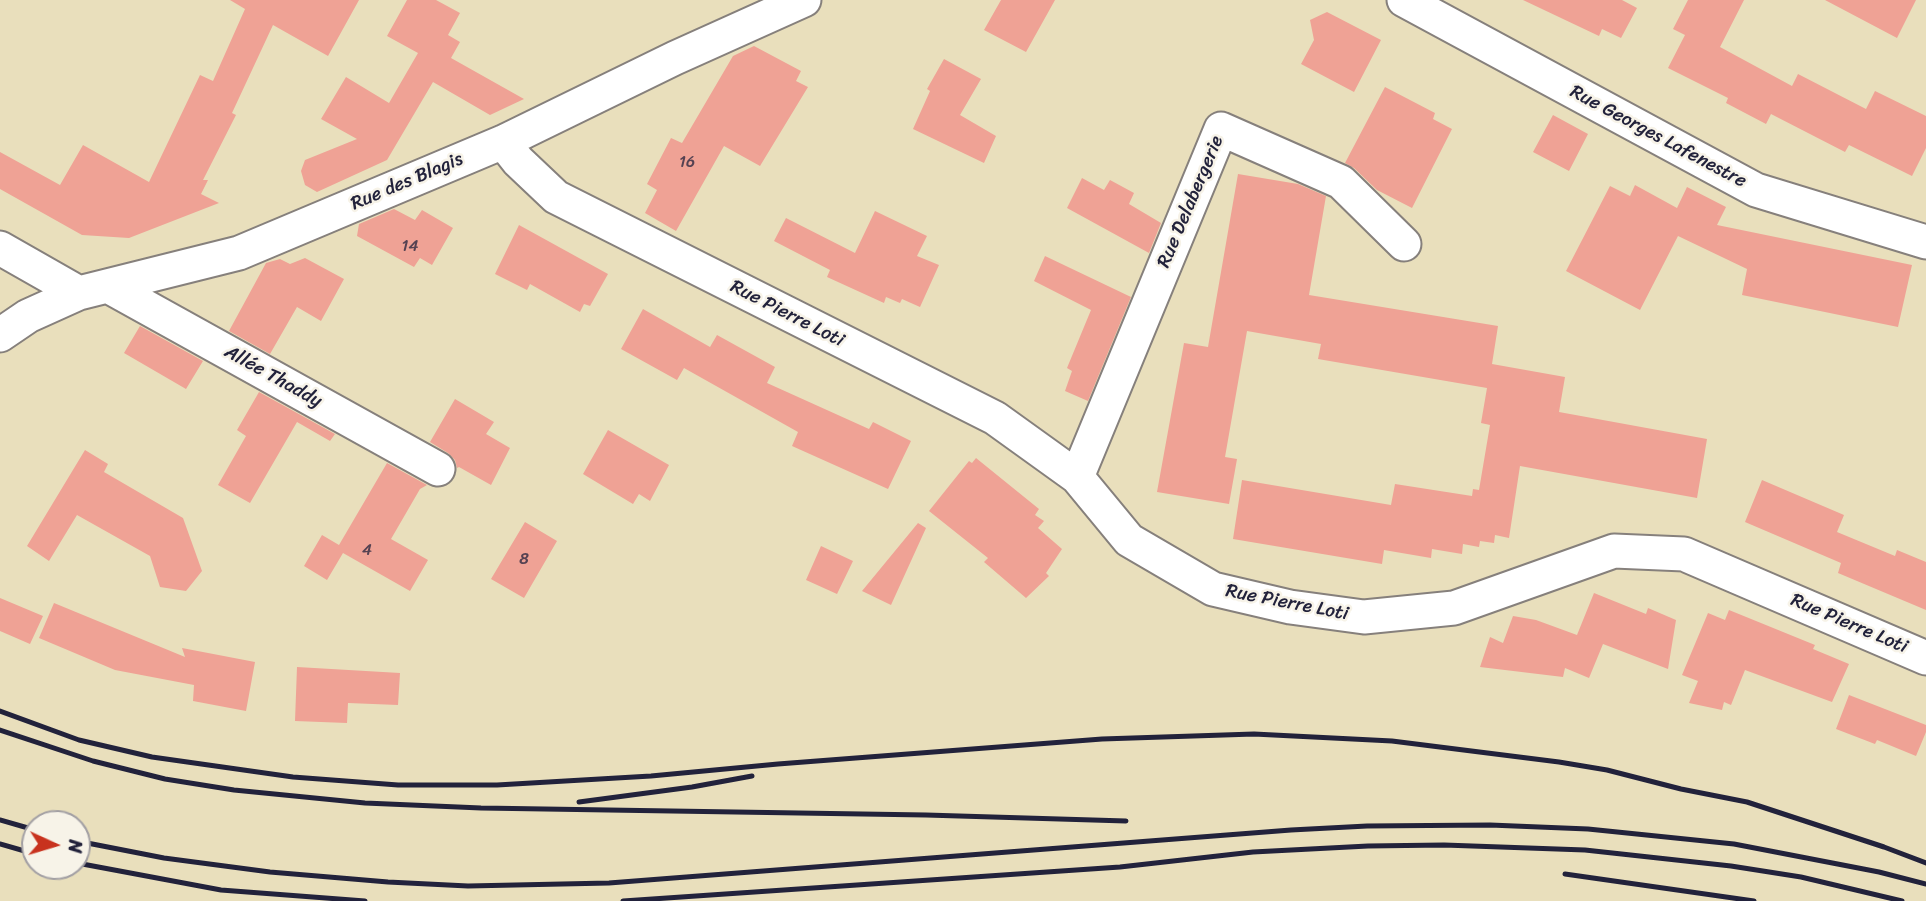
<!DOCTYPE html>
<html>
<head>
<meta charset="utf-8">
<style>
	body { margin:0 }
	#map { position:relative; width:1926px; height:901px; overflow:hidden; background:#e9dfbc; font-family:Sriracha,sans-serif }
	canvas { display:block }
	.north { position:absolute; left:21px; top:810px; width:70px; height:70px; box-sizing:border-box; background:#f7f3e8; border:2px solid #a29fa3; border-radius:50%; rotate:94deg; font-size:19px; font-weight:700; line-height:28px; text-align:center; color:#22223b }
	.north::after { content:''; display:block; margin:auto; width:24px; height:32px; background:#c8321e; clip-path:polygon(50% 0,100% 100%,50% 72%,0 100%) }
</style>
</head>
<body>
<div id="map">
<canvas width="1926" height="901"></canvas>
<div class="north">N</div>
</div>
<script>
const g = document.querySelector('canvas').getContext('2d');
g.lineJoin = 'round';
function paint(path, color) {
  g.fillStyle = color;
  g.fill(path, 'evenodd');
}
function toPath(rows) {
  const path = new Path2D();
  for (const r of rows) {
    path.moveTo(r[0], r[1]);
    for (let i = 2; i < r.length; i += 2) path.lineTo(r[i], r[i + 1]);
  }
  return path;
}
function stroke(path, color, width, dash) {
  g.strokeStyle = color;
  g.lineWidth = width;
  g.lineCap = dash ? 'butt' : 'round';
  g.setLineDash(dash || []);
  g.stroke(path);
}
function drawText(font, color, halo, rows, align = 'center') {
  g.font = font + ' Sriracha,sans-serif';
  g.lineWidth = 5;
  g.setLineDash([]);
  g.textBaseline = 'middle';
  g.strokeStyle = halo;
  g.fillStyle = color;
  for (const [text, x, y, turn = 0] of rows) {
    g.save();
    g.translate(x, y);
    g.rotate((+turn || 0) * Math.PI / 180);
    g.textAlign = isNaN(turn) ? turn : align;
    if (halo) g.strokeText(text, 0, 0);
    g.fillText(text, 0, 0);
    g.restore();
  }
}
paint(toPath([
	[230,0,359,0,328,56,273,25,232,113,236,115,203,180,208,180,201,194,219,203,129,238,82,235,0,189,0,152,60,185,83,145,149,182,200,75,213,81,245,9],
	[407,0,436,0,460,13,448,35,460,42,451,58,524,99,490,115,433,82,387,160,317,192,305,185,301,171,305,160,357,139,321,119,346,77,389,103,418,53,387,36],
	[1001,0,1055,0,1026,52,984,30],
	[1523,0,1622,0,1637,8,1621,38,1602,29,1599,36],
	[1688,0,1744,0,1720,47,1792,86,1798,74,1866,109,1875,91,1926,116,1926,148,1912,176,1849,145,1845,152,1771,114,1766,124,1726,103,1728,98,1668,68,1685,35,1673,29],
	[1825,0,1916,0,1897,38],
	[1327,12,1381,40,1354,92,1301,64,1314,40,1310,20],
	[754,46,801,71,796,81,808,87,760,166,724,146,676,231,645,213,657,190,647,184,671,138,682,143,733,56],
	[944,59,981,79,960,115,996,136,984,163,913,129,930,91,927,89],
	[1385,87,1435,113,1433,119,1452,129,1412,208,1377,190,1354,168,1345,163],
	[1553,115,1588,134,1569,171,1533,152],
	[1238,174,1298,184,1326,196,1309,295,1498,326,1492,364,1565,377,1559,412,1707,439,1697,498,1520,466,1509,538,1495,535,1494,543,1480,541,1479,547,1463,544,1462,554,1432,549,1431,558,1384,550,1382,564,1233,539,1242,480,1391,505,1395,484,1472,496,1473,489,1479,490,1490,425,1481,423,1487,388,1318,359,1321,344,1247,331,1225,457,1237,459,1229,504,1157,492,1184,343,1208,347],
	[1082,178,1104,190,1110,180,1134,193,1129,204,1161,223,1149,253,1067,208],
	[1635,185,1677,208,1687,187,1726,207,1717,225,1912,265,1898,327,1742,295,1747,269,1678,236,1640,310,1566,271,1610,186,1630,196],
	[394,209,415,220,422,210,453,228,432,265,420,258,414,267,357,236,359,224],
	[875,211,927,236,917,256,939,265,920,307,902,299,900,303,886,297,884,303,827,277,830,270,774,241,786,218,855,253],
	[519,225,608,274,590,306,584,304,580,312,530,284,527,290,495,274],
	[1045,256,1131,297,1088,401,1065,391,1072,371,1067,368,1091,310,1034,281],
	[305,258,344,279,321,321,297,307,270,354,229,331,266,263,280,259,290,264],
	[643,309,710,347,717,335,775,367,767,383,869,429,873,422,911,441,888,489,792,446,798,432,684,368,677,380,621,349],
	[140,326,203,361,186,389,124,353],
	[259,392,335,434,330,441,297,422,250,503,218,485,246,436,237,430],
	[455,399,494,422,486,434,510,448,491,485,459,467,457,468,455,460,448,453,430,442],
	[608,430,669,465,650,501,639,494,633,504,583,474],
	[85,450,108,464,104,472,183,518,202,571,186,591,160,587,150,556,77,515,49,561,27,546],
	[976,458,1039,509,1035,515,1044,521,1038,528,1062,549,1046,573,1049,576,1026,598,984,562,988,558,929,511,969,461,972,463],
	[387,463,427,485,420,489,391,539,428,560,410,591,343,553,327,580,304,566,322,535,339,545],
	[1762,480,1844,515,1837,532,1895,556,1897,550,1926,562,1926,610,1838,573,1841,563,1745,522],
	[525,522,557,541,524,598,491,579],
	[918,523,926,528,891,605,862,591],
	[821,546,853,561,837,594,806,580],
	[1594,593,1646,614,1648,608,1676,620,1668,669,1603,644,1589,678,1565,668,1563,677,1480,667,1490,637,1503,643,1513,616,1536,620,1577,635],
	[0,598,43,616,30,644,0,631],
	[54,603,185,657,182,648,255,662,246,711,193,701,194,685,115,670,39,638],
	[1729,610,1815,645,1813,649,1849,664,1832,702,1745,670,1731,705,1724,702,1722,710,1689,703,1698,681,1682,675,1708,613,1725,620],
	[297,667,400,673,398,705,348,703,347,723,295,721],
	[1849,695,1926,725,1926,732,1916,756,1877,740,1875,744,1836,729]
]), '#efa295');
const street = toPath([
	[1404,0,1756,190,1926,242],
	[503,142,518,161,556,197,995,418,1077,477,1129,540,1213,589,1290,607,1364,617,1454,608,1614,551,1684,554,1926,658],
	[0,248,79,293],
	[108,286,438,469],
	[0,335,28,316,79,293,239,253,503,142,675,58,804,0],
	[1077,477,1221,129,1341,182,1404,244]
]);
stroke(street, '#86807c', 37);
stroke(street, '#fff', 33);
stroke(toPath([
	[0,711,79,740,152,757,293,777,398,785,497,785,651,776,778,764,1102,739,1254,734,1392,741,1559,762,1607,770,1681,789,1747,802,1884,847,1926,863],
	[0,730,93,761,165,779,234,790,365,803,481,808,926,815,1126,821],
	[579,802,692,787,752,776],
	[0,820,35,830],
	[77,841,164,858,270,872,388,882,468,886,609,883,1291,830,1367,826,1490,825,1588,829,1734,844,1879,872,1926,884],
	[0,844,35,854],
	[77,863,221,890,365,901],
	[1565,874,1754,901],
	[623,901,1120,867,1253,852,1368,846,1444,845,1585,850,1731,866,1801,877,1902,901]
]), '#22223b', 5);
drawText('16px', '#554252', null, [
	["16",687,163],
	["14",410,247],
	["4",367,551],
	["8",524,560]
]);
drawText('19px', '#22223b', '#f7f3e8', [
	["Rue Georges Lafenestre",1658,137,28],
	["Rue des Blagis",407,182,-23],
	["Rue Delabergerie",1191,202,-67],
	["Rue Pierre Loti",787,314,27],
	["Allée Thaddy",273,377,29],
	["Rue Pierre Loti",1287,603,11],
	["Rue Pierre Loti",1849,624,23]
]);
</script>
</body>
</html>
